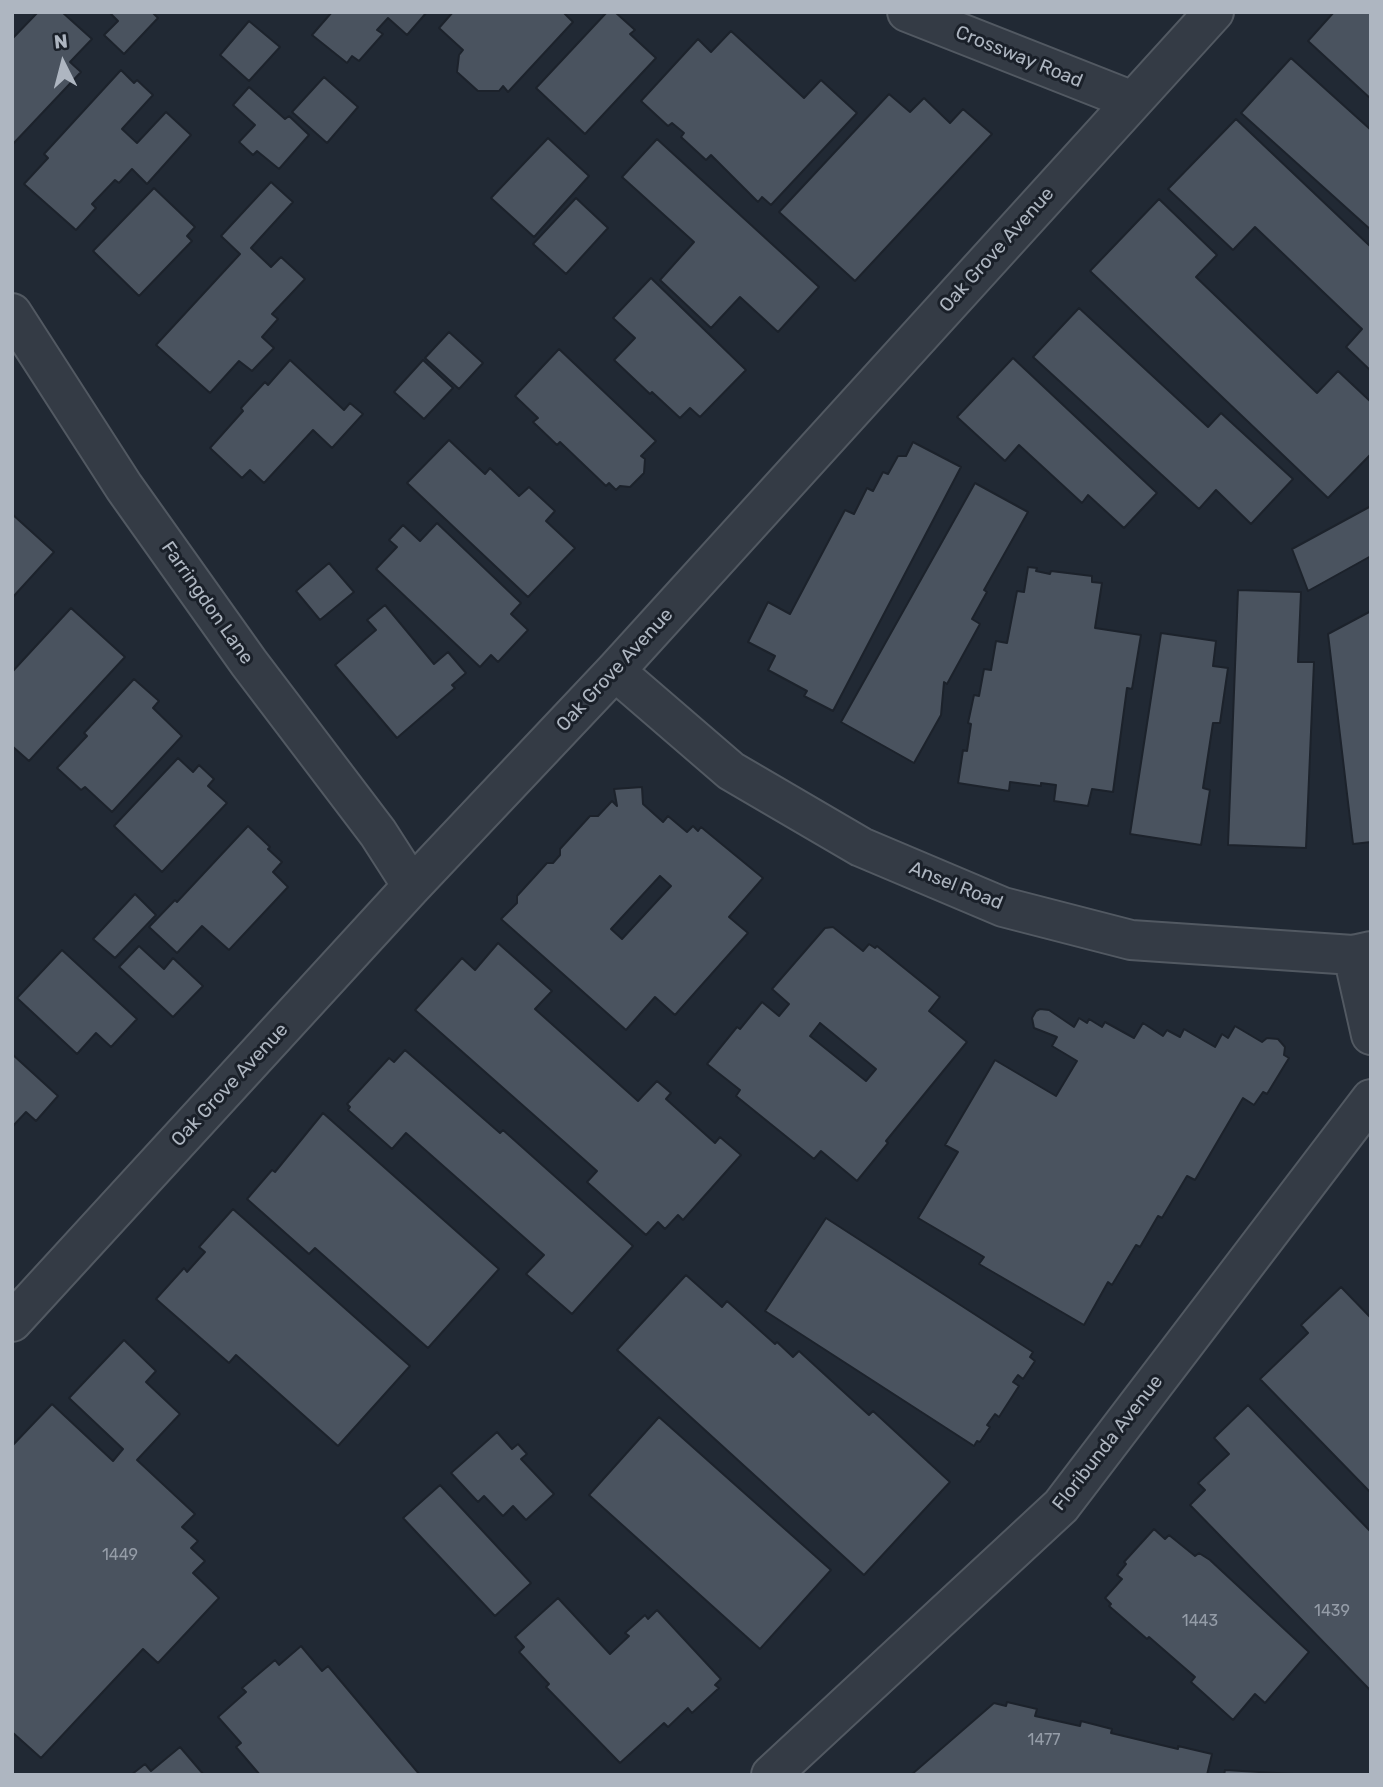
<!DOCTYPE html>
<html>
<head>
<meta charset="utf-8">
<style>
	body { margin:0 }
	#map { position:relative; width:1383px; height:1787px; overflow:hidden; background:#212934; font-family:Rubik,sans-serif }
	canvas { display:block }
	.frame { position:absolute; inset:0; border:14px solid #aeb6c1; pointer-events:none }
	.north { position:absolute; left:28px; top:28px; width:70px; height:70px; -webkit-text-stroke:5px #1a2029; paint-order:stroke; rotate:354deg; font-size:19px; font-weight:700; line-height:28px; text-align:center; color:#aeb6c1 }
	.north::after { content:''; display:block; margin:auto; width:24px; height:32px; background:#aeb6c1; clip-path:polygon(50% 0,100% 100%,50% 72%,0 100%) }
</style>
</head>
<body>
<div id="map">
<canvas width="1383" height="1787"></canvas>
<div class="frame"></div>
<div class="north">N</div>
</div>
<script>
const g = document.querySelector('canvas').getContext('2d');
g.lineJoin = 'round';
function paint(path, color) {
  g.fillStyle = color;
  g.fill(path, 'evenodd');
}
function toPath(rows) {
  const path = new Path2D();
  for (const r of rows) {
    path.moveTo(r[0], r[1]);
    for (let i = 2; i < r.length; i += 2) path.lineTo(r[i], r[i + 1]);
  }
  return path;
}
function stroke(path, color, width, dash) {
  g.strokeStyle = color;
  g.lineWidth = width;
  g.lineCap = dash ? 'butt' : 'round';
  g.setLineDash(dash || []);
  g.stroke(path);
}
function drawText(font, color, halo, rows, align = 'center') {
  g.font = font + ' Rubik,sans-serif';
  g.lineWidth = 6;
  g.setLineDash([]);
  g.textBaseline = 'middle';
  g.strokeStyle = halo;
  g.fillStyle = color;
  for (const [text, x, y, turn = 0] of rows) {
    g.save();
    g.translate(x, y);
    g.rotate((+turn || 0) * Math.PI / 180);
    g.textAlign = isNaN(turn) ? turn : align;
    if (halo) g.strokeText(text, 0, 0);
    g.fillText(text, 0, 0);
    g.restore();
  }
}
const building = toPath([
	[38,12,62,12,92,39,70,62,81,72,12,145,12,39,38,12],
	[109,12,152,12,158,18,124,54,104,35,118,21,109,12],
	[332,12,427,12,407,35,388,18,377,30,383,34,359,61,352,56,347,63,312,35,332,12],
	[453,12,563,12,573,22,508,92,503,86,499,91,478,91,457,72,459,55,463,50,439,28,453,12],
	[607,12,615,12,635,30,630,34,656,58,585,134,536,88,607,12],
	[1334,12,1371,12,1371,99,1308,41,1334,12],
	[249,21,280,47,249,81,220,55,249,21],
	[731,31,804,98,821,80,857,113,771,205,762,197,758,202,711,155,706,160,681,137,684,133,672,123,668,126,641,101,698,39,711,52,731,31],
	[1291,58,1371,130,1371,230,1241,113,1291,58],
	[121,70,134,83,137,80,153,95,122,129,137,143,166,112,191,135,147,184,132,169,119,183,115,180,92,204,96,208,76,230,24,184,48,158,44,154,121,70],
	[324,77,358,107,327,143,292,112,324,77],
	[249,87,285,119,289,116,309,135,279,169,257,151,253,155,239,142,255,125,233,105,249,87],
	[889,94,910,112,924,98,950,123,963,109,992,134,855,281,779,212,889,94],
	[1236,119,1371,247,1371,371,1346,347,1362,329,1255,227,1233,250,1168,189,1236,119],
	[548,138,589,176,534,237,491,198,548,138],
	[657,139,819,287,778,332,740,297,711,328,660,280,694,242,622,177,657,139],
	[271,182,293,202,251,248,271,267,281,257,305,279,272,314,278,319,262,337,274,348,252,371,239,361,210,393,156,345,240,254,221,236,271,182],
	[154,188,195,227,187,236,192,241,139,296,93,251,154,188],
	[576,198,608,228,566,274,533,244,576,198],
	[1159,199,1217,255,1196,277,1317,393,1338,371,1371,402,1371,454,1328,498,1090,271,1159,199],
	[651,278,746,370,700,417,690,408,680,418,652,392,650,394,614,360,635,338,613,318,651,278],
	[1079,308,1208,427,1221,413,1293,479,1251,524,1216,490,1199,509,1033,357,1079,308],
	[449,332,483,363,459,389,425,358,449,332],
	[559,349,656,441,641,456,645,459,644,473,630,487,620,486,616,490,609,483,606,486,560,442,557,445,533,422,538,418,515,396,559,349],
	[1013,358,1157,493,1124,528,1088,495,1082,503,1019,445,1005,461,957,417,1013,358],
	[290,360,344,410,350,403,363,414,332,448,313,430,264,483,250,470,242,478,210,448,243,411,241,408,265,382,268,385,290,360],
	[423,360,453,388,424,419,394,392,423,360],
	[449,440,485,474,490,468,519,496,529,487,555,511,546,521,575,548,528,597,407,483,449,440],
	[913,442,961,467,833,711,804,696,807,691,768,670,775,656,748,642,768,602,790,614,845,510,854,514,867,488,873,491,883,472,888,474,898,456,906,456,913,442],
	[975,483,1028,512,984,590,987,592,972,619,980,624,947,684,944,682,941,715,914,763,841,722,975,483],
	[1371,506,1371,556,1308,591,1292,549,1371,506],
	[12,514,54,552,12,598,12,514],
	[437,523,521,603,511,614,528,630,498,662,491,655,480,667,376,569,397,547,389,540,403,525,420,541,437,523],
	[329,563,354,592,320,620,296,591,329,563],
	[1028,567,1037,568,1036,571,1050,574,1051,571,1092,576,1092,582,1102,583,1095,628,1141,635,1132,689,1127,688,1113,792,1092,789,1088,806,1054,801,1056,785,1041,783,1041,786,1010,782,1009,791,958,783,963,750,967,751,971,724,968,723,974,695,979,696,984,669,991,670,996,641,1007,643,1017,591,1024,592,1028,567],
	[1238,590,1301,592,1298,662,1314,662,1306,848,1228,845,1238,590],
	[385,605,434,664,448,652,466,673,452,685,455,688,397,738,335,665,376,630,367,620,385,605],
	[71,608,125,657,29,761,12,746,12,672,71,608],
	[1371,611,1371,842,1353,844,1328,634,1371,611],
	[1161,633,1216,641,1213,666,1228,668,1220,723,1213,723,1203,788,1210,790,1201,845,1130,834,1161,633],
	[134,679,159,701,153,708,182,736,112,812,85,787,81,790,57,768,87,736,84,733,134,679],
	[178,758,193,772,199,765,214,779,208,786,227,803,162,872,114,826,178,758],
	[642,787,643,804,663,822,668,816,687,832,693,826,698,831,701,827,763,878,729,917,748,933,675,1015,655,997,626,1030,501,919,517,903,517,896,547,863,553,863,560,855,560,849,590,816,598,816,612,801,617,806,614,789,642,787],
	[248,826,270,847,268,849,282,862,273,872,288,887,229,950,202,926,177,953,149,927,175,900,177,902,248,826],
	[660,876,671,886,622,939,611,929,660,876],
	[135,894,156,915,115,958,93,939,135,894],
	[833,927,863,951,869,944,875,948,877,946,940,997,929,1011,967,1042,886,1141,888,1143,857,1181,821,1151,814,1159,736,1096,740,1090,707,1064,737,1027,740,1029,762,1002,779,1016,789,1004,772,989,825,928,833,927],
	[498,943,552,991,535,1009,638,1101,657,1081,671,1093,666,1099,715,1143,720,1137,741,1155,683,1220,678,1215,665,1229,658,1222,646,1235,587,1182,597,1171,415,1010,462,958,475,970,498,943],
	[139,946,164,969,173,958,203,986,173,1017,119,967,139,946],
	[62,950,137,1019,111,1047,96,1033,77,1054,17,998,62,950],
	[1040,1009,1049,1010,1074,1027,1079,1018,1087,1023,1089,1019,1102,1027,1105,1022,1134,1038,1143,1023,1163,1036,1167,1030,1180,1037,1184,1029,1215,1047,1222,1034,1228,1038,1235,1026,1262,1042,1267,1038,1278,1039,1285,1047,1284,1055,1289,1058,1267,1094,1263,1092,1254,1105,1243,1098,1195,1180,1187,1176,1162,1218,1158,1216,1140,1247,1136,1245,1112,1285,1108,1282,1084,1325,979,1264,984,1257,918,1218,958,1152,945,1145,995,1060,1056,1096,1077,1061,1052,1046,1057,1037,1034,1028,1032,1018,1036,1011,1040,1009],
	[820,1023,876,1069,866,1081,810,1036,820,1023],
	[405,1050,500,1133,503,1130,633,1246,572,1314,526,1274,544,1255,406,1133,392,1149,348,1110,350,1107,347,1104,389,1058,394,1062,405,1050],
	[12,1054,58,1096,36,1121,26,1112,12,1127,12,1054],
	[323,1113,499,1269,428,1348,315,1248,309,1254,247,1199,272,1170,275,1172,323,1113],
	[233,1209,410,1366,338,1446,236,1355,229,1363,156,1299,184,1268,187,1272,205,1252,199,1247,233,1209],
	[826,1218,1033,1352,1030,1357,1035,1361,1023,1379,1018,1375,1013,1382,1019,1386,999,1417,995,1414,987,1425,990,1427,980,1442,977,1441,974,1446,765,1311,826,1218],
	[686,1275,722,1307,727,1301,775,1344,777,1342,793,1357,799,1351,869,1415,873,1411,950,1482,864,1575,617,1350,686,1275],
	[1341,1287,1371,1318,1371,1493,1260,1379,1308,1333,1301,1325,1341,1287],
	[124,1340,156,1371,146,1382,180,1414,137,1460,195,1514,182,1527,198,1541,191,1548,205,1561,193,1573,219,1598,158,1663,143,1649,41,1758,12,1732,12,1446,52,1404,113,1461,123,1449,69,1398,124,1340],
	[1248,1405,1371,1532,1371,1691,1190,1505,1205,1490,1198,1483,1229,1454,1214,1438,1248,1405],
	[659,1417,831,1570,760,1649,589,1495,659,1417],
	[497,1432,512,1449,518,1444,527,1454,521,1459,554,1494,526,1520,513,1506,503,1516,484,1496,478,1502,451,1473,497,1432],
	[440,1485,531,1583,495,1616,403,1518,440,1485],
	[1154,1529,1165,1539,1169,1535,1195,1556,1199,1553,1210,1560,1309,1652,1265,1703,1255,1694,1233,1720,1191,1682,1195,1677,1149,1637,1147,1639,1109,1606,1111,1604,1105,1598,1122,1579,1117,1575,1126,1564,1124,1562,1154,1529],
	[558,1598,610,1654,629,1636,625,1633,645,1615,648,1619,657,1610,721,1679,715,1685,719,1688,692,1713,688,1708,668,1727,664,1723,620,1763,546,1687,549,1684,519,1652,524,1647,515,1637,558,1598],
	[301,1646,322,1671,328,1666,420,1775,260,1775,236,1747,241,1743,218,1717,246,1692,242,1688,275,1660,279,1665,301,1646],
	[1007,1702,1037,1709,1035,1716,1080,1726,1081,1721,1112,1729,1111,1733,1178,1749,1178,1746,1212,1754,1207,1775,911,1775,994,1703,1006,1706,1007,1702],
	[180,1747,204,1775,131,1775,145,1764,151,1771,180,1747],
	[1225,1770,1310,1775,1224,1775,1225,1770]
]);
paint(building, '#4a535f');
stroke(building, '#1c222b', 2);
const minor = toPath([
	[907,12,1133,101],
	[12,313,124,487,249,663,378,833,412,886],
	[615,671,731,771,861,847,1003,907,1131,940,1353,955,1371,951],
	[1353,955,1371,1035],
	[12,1322,412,886,615,671,1214,12],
	[771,1775,1061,1506,1371,1099]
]);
stroke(minor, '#525962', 42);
stroke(minor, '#343b45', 38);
drawText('16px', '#959da8', null, [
	["1449",120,1555],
	["1439",1332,1611],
	["1443",1200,1621],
	["1477",1044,1740]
]);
drawText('19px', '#aeb6c1', '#1a2029', [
	["Crossway Road",1019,57,22],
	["Oak Grove Avenue",997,250,-48],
	["Farringdon Lane",207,603,55],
	["Oak Grove Avenue",615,670,-47],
	["Ansel Road",956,886,22],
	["Oak Grove Avenue",230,1085,-47],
	["Floribunda Avenue",1108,1443,-52]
]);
</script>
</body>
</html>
